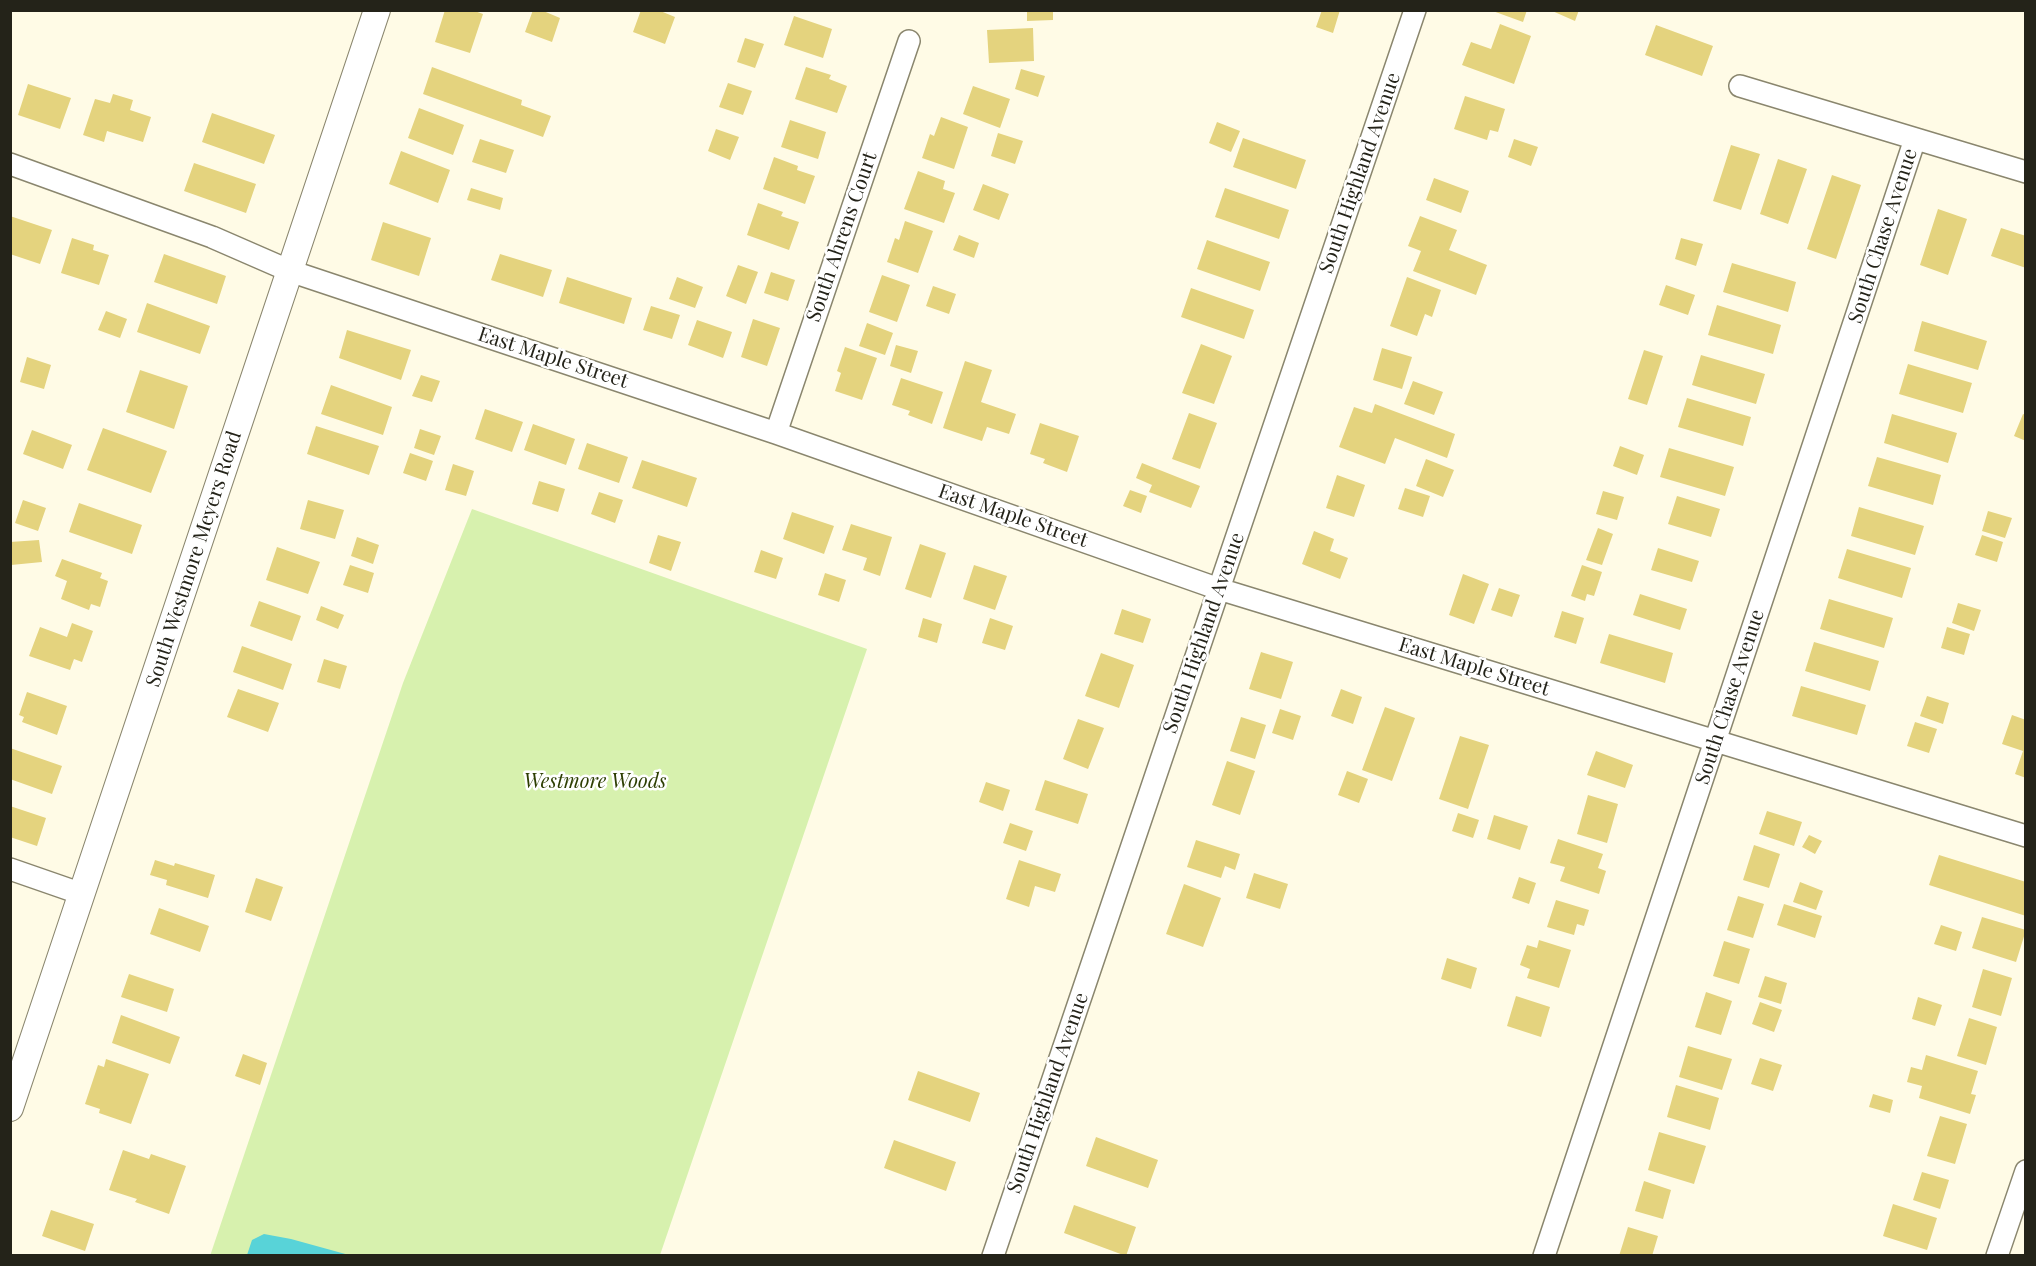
<!DOCTYPE html>
<html>
<head>
<meta charset="utf-8">
<style>
	body { margin:0 }
	#map { position:relative; width:2036px; height:1266px; overflow:hidden; background:#fffbe6; font-family:"Playfair Display",serif }
	canvas { display:block }
	.frame { position:absolute; inset:0; border:12px solid #242319; pointer-events:none }
</style>
</head>
<body>
<div id="map">
<canvas width="2036" height="1266"></canvas>
<div class="frame"></div>
</div>
<script>
const g = document.querySelector('canvas').getContext('2d');
g.lineJoin = 'round';
function paint(path, color) {
  g.fillStyle = color;
  g.fill(path, 'evenodd');
}
function toPath(rows) {
  const path = new Path2D();
  for (const r of rows) {
    path.moveTo(r[0], r[1]);
    for (let i = 2; i < r.length; i += 2) path.lineTo(r[i], r[i + 1]);
  }
  return path;
}
function stroke(path, color, width, dash) {
  g.strokeStyle = color;
  g.lineWidth = width;
  g.lineCap = dash ? 'butt' : 'round';
  g.setLineDash(dash || []);
  g.stroke(path);
}
function drawText(font, color, halo, rows, align = 'center') {
  g.font = font + ' "Playfair Display",serif';
  g.lineWidth = 5;
  g.setLineDash([]);
  g.textBaseline = 'middle';
  g.strokeStyle = halo;
  g.fillStyle = color;
  for (const [text, x, y, turn = 0] of rows) {
    g.save();
    g.translate(x, y);
    g.rotate((+turn || 0) * Math.PI / 180);
    g.textAlign = isNaN(turn) ? turn : align;
    if (halo) g.strokeText(text, 0, 0);
    g.fillText(text, 0, 0);
    g.restore();
  }
}
paint(toPath([
	[472,509,867,649,660,1255,210,1256,403,683]
]), '#d7f1ae');
paint(toPath([
	[264,1234,291,1239,349,1255,247,1255,252,1240]
]), '#58d3d8');
paint(toPath([
	[445,10,472,10,483,14,470,53,435,42],
	[533,10,541,10,560,18,552,42,525,32],
	[641,10,658,10,675,17,665,44,633,32],
	[1027,10,1053,10,1053,20,1027,21],
	[1322,10,1340,10,1333,33,1316,27],
	[1490,10,1527,10,1523,22],
	[1550,10,1579,10,1575,21],
	[794,16,832,29,823,58,784,45],
	[1500,24,1531,36,1514,84,1462,65,1471,42,1491,49],
	[1656,25,1713,46,1702,76,1645,55],
	[1033,28,1034,61,989,63,987,30],
	[745,38,764,44,755,68,737,62],
	[432,67,522,100,521,105,551,116,543,137,423,94],
	[806,67,831,75,829,79,847,86,837,113,795,99],
	[1021,69,1045,76,1038,97,1015,89],
	[728,83,752,91,743,115,719,107],
	[28,84,71,98,60,129,18,115],
	[973,86,1010,99,1000,128,963,114],
	[113,94,133,100,130,110,151,117,143,142,107,131,104,142,83,135,95,99,110,103],
	[1465,96,1505,109,1498,132,1490,130,1487,140,1454,129],
	[419,108,464,125,453,155,408,138],
	[212,113,275,135,264,164,202,142],
	[941,117,968,127,954,169,922,158,930,134,934,136],
	[790,120,826,132,818,159,781,147],
	[1217,122,1240,131,1231,152,1209,143],
	[716,129,739,137,730,160,708,151],
	[998,133,1023,141,1015,164,991,156],
	[1243,138,1306,160,1296,189,1233,167],
	[480,139,514,150,506,173,472,162],
	[1514,139,1538,147,1531,166,1508,157],
	[1731,145,1760,154,1741,210,1713,201],
	[401,151,450,170,438,203,389,184],
	[774,157,798,166,797,170,815,176,805,204,763,189],
	[1778,159,1807,169,1788,224,1760,214],
	[194,163,256,184,246,213,184,191],
	[918,171,945,181,943,189,955,193,944,223,904,209],
	[1832,175,1861,185,1836,259,1807,249],
	[1434,178,1469,191,1461,213,1426,200],
	[983,184,1009,194,999,220,973,210],
	[471,188,503,198,500,210,467,200],
	[1225,188,1289,210,1279,239,1215,217],
	[758,203,783,212,781,216,799,222,789,250,747,235],
	[1938,209,1967,219,1948,275,1920,265],
	[10,216,52,230,40,264,10,254],
	[1420,216,1457,230,1449,250,1487,265,1476,295,1413,271,1421,251,1408,246],
	[905,221,933,231,918,273,887,262,895,238,899,240],
	[383,222,431,238,419,276,371,260],
	[2001,228,2026,236,2026,268,1991,256],
	[959,235,979,243,974,258,953,250],
	[72,238,94,245,93,250,109,255,99,285,61,273],
	[1681,238,1703,244,1696,266,1675,259],
	[1207,240,1270,262,1260,291,1197,269],
	[164,254,226,276,217,304,154,282],
	[500,254,552,270,543,297,491,280],
	[1732,263,1796,282,1788,312,1723,292],
	[738,265,758,272,746,304,726,296],
	[771,272,795,280,788,301,764,293],
	[882,275,910,285,897,322,869,312],
	[567,277,632,298,624,324,559,303],
	[677,277,703,287,695,308,669,299],
	[1407,277,1441,290,1432,317,1425,314,1417,336,1390,326],
	[1666,285,1695,295,1688,315,1659,305],
	[933,286,956,294,949,314,926,306],
	[1191,288,1254,310,1244,339,1181,317],
	[147,303,210,326,200,354,137,332],
	[1717,305,1781,325,1773,354,1708,335],
	[651,306,680,315,672,339,643,330],
	[106,311,127,319,120,338,98,330],
	[753,319,780,328,767,366,741,357],
	[697,320,732,332,723,358,688,345],
	[1922,321,1987,341,1978,370,1914,351],
	[867,323,893,333,885,355,859,346],
	[347,330,411,350,401,380,339,358],
	[1201,344,1232,356,1214,404,1182,393],
	[896,345,918,351,911,373,890,366],
	[845,347,877,358,862,400,835,391,841,373,837,371],
	[1382,348,1412,357,1402,389,1373,380],
	[1644,350,1663,356,1647,405,1628,399],
	[1701,355,1765,374,1756,404,1692,385],
	[27,357,51,365,44,389,20,382],
	[965,361,992,370,981,402,1016,414,1009,434,987,427,982,441,943,428],
	[1908,364,1972,383,1963,413,1899,394],
	[140,370,188,386,174,429,126,412],
	[421,375,440,381,432,402,412,396],
	[901,378,943,392,932,424,908,415,910,411,892,405],
	[1413,381,1443,392,1434,415,1404,404],
	[331,385,392,407,383,435,321,414],
	[1687,398,1751,417,1743,446,1678,427],
	[1375,404,1455,434,1447,458,1395,438,1385,464,1339,447,1354,407,1372,413],
	[485,409,523,422,512,452,475,439],
	[1189,413,1217,423,1200,469,1172,459],
	[1892,414,1957,433,1948,463,1884,443],
	[2023,414,2026,415,2026,441,2014,436],
	[1040,423,1079,436,1067,472,1043,463,1045,459,1030,454],
	[533,424,575,439,566,465,524,450],
	[316,426,379,446,369,475,307,454],
	[103,428,167,451,151,493,87,470],
	[420,429,441,436,434,455,414,448],
	[32,430,72,445,63,469,23,454],
	[587,443,628,457,619,483,578,469],
	[1620,446,1644,455,1637,475,1613,466],
	[1669,448,1734,467,1725,496,1660,477],
	[410,453,433,461,426,481,403,473],
	[1877,457,1941,475,1933,505,1868,486],
	[1426,459,1454,470,1443,497,1416,486],
	[642,460,697,478,687,507,632,488],
	[1142,463,1200,486,1191,508,1149,492,1152,485,1136,478],
	[453,464,474,471,466,496,445,490],
	[1337,475,1365,485,1354,517,1326,508],
	[539,481,565,489,558,512,532,504],
	[1405,488,1430,496,1423,517,1398,509],
	[1130,490,1147,496,1141,513,1123,506],
	[1603,491,1624,497,1617,520,1596,514],
	[599,492,623,500,615,523,591,514],
	[1677,496,1720,509,1711,537,1668,524],
	[23,500,46,508,38,531,15,523],
	[308,500,344,510,335,539,300,529],
	[79,503,142,525,132,554,69,532],
	[1859,507,1924,526,1915,555,1851,536],
	[1988,511,2012,518,2005,538,1982,531],
	[792,512,834,526,824,554,783,539],
	[851,524,892,537,880,576,863,570,867,558,842,550],
	[1598,528,1613,534,1602,565,1586,560],
	[1314,531,1334,539,1330,551,1348,558,1340,579,1302,564],
	[658,535,681,542,671,571,649,563],
	[1982,535,2003,542,1997,562,1975,555],
	[357,537,379,545,373,564,351,556],
	[39,540,42,562,11,565,10,542],
	[920,544,946,553,931,598,905,589],
	[277,547,320,562,308,594,266,580],
	[1658,548,1699,561,1692,582,1651,570],
	[1847,549,1911,568,1902,598,1838,578],
	[761,550,783,558,776,579,754,572],
	[62,559,102,573,100,578,108,581,100,607,91,604,89,610,61,599,67,581,55,576],
	[350,565,374,573,368,593,343,585],
	[974,565,1007,576,995,610,963,599],
	[1582,565,1602,572,1594,596,1587,594,1585,601,1571,596],
	[825,573,846,580,839,602,818,595],
	[1463,574,1489,584,1474,624,1449,615],
	[1499,588,1520,595,1512,617,1491,610],
	[1640,594,1687,609,1680,630,1633,615],
	[1829,599,1893,618,1884,648,1820,629],
	[259,601,301,616,292,641,250,626],
	[1958,603,1981,610,1974,631,1952,623],
	[321,606,344,615,338,629,316,620],
	[1122,609,1151,619,1143,643,1114,634],
	[1562,611,1584,618,1576,644,1554,637],
	[923,618,942,624,937,643,918,637],
	[990,618,1013,626,1005,650,982,643],
	[72,623,93,631,82,662,74,659,70,670,29,656,40,627,67,637],
	[1947,627,1970,634,1964,655,1941,648],
	[1609,634,1673,653,1665,683,1600,663],
	[1814,642,1879,661,1870,691,1805,671],
	[242,646,292,664,283,690,233,672],
	[1261,652,1293,662,1281,699,1249,689],
	[1101,653,1134,665,1119,708,1085,696],
	[324,659,347,666,340,689,317,682],
	[1801,686,1866,705,1857,735,1792,716],
	[238,689,279,703,268,732,227,717],
	[1341,689,1362,697,1353,724,1331,716],
	[27,692,67,706,57,735,22,722,24,717,19,715],
	[1927,696,1949,703,1943,724,1920,716],
	[1385,707,1415,718,1392,781,1362,770],
	[1280,709,1301,716,1293,740,1272,733],
	[2012,715,2026,720,2026,778,2015,774,2023,751,2002,744],
	[1241,717,1266,725,1255,759,1230,751],
	[1078,719,1104,728,1088,769,1063,759],
	[1915,722,1937,729,1929,753,1907,746],
	[1460,736,1489,745,1468,809,1439,799],
	[10,748,62,766,52,794,10,779],
	[1596,751,1633,765,1625,788,1587,775],
	[1227,761,1255,771,1240,815,1212,805],
	[1347,771,1368,779,1359,803,1338,795],
	[1045,780,1088,794,1078,824,1035,810],
	[986,782,1010,790,1003,811,979,802],
	[1588,795,1618,804,1607,843,1577,834],
	[10,806,46,818,37,846,10,837],
	[1767,811,1802,822,1794,846,1759,834],
	[1458,813,1479,820,1473,838,1452,831],
	[1494,815,1528,826,1520,850,1487,839],
	[1010,823,1033,831,1026,851,1003,843],
	[1809,835,1822,841,1815,854,1802,847],
	[1558,839,1603,854,1598,868,1606,871,1599,894,1560,881,1565,867,1550,863],
	[1196,840,1240,854,1235,870,1225,866,1221,878,1187,867],
	[1754,845,1780,854,1769,888,1743,880],
	[1939,855,2026,882,2026,916,1929,885],
	[155,860,174,866,175,863,215,875,208,898,166,885,167,880,150,875],
	[1019,860,1061,874,1055,892,1035,886,1029,907,1006,899],
	[1254,873,1288,884,1280,909,1246,898],
	[1519,877,1536,883,1529,904,1512,898],
	[256,878,283,887,271,921,245,912],
	[1800,882,1823,891,1816,910,1793,902],
	[1184,884,1221,898,1203,947,1166,934],
	[1738,896,1764,904,1753,938,1727,930],
	[1556,900,1589,910,1584,926,1577,924,1574,935,1547,927],
	[1784,904,1822,916,1815,938,1777,925],
	[159,908,209,926,200,952,150,934],
	[1982,917,2026,930,2016,962,1972,948],
	[1941,925,1962,932,1956,951,1934,944],
	[1539,940,1571,950,1559,988,1527,978,1530,969,1520,965,1527,945,1537,948],
	[1724,941,1750,949,1739,984,1713,976],
	[1447,958,1477,968,1471,989,1441,979],
	[1983,969,2012,978,2001,1016,1972,1007],
	[129,974,174,989,167,1012,121,997],
	[1765,976,1787,983,1781,1004,1758,997],
	[1706,992,1732,1001,1721,1035,1695,1027],
	[1516,996,1550,1007,1541,1037,1507,1026],
	[1918,997,1942,1005,1935,1026,1912,1019],
	[1760,1002,1782,1010,1774,1032,1752,1024],
	[121,1015,180,1037,170,1064,112,1043],
	[1969,1018,1997,1027,1986,1065,1957,1056],
	[1688,1046,1732,1059,1722,1090,1679,1077],
	[243,1054,267,1063,260,1085,235,1076],
	[1926,1055,1978,1071,1971,1094,1976,1095,1970,1114,1919,1098,1922,1086,1907,1082,1911,1067,1922,1070],
	[1760,1058,1782,1065,1773,1091,1751,1084],
	[106,1059,149,1074,131,1124,99,1113,100,1109,85,1104,98,1065,104,1067],
	[918,1071,980,1093,970,1122,908,1100],
	[1676,1085,1719,1098,1710,1130,1667,1117],
	[1873,1094,1893,1100,1890,1113,1869,1107],
	[1940,1116,1967,1124,1955,1164,1927,1156],
	[1659,1132,1706,1146,1694,1184,1648,1170],
	[1096,1137,1158,1160,1148,1188,1086,1166],
	[894,1140,956,1162,946,1191,884,1168],
	[123,1150,149,1159,151,1154,186,1166,169,1214,135,1202,137,1199,109,1190],
	[1922,1172,1949,1180,1940,1209,1913,1200],
	[1644,1181,1671,1190,1663,1219,1635,1211],
	[1893,1204,1937,1218,1927,1250,1883,1236],
	[1074,1205,1136,1227,1126,1256,1064,1233],
	[51,1210,94,1224,85,1251,42,1236],
	[1628,1227,1658,1236,1652,1256,1619,1256]
]), '#e4d37e');
const minor = toPath([
	[1740,86,2026,172],
	[10,164,212,237,290,271,776,433,1219,589,2026,836],
	[776,433,909,41],
	[10,869,82,894],
	[993,1256,1415,10],
	[1544,1256,1915,139],
	[1997,1256,2026,1171]
]);
const tertiary = toPath([
	[10,1108,377,10]
]);
stroke(minor, '#8a866e', 24);
stroke(tertiary, '#8a866e', 28);
stroke(minor, '#fff', 21);
stroke(tertiary, '#fff', 26);
drawText('20px', '#242319', '#fff', [
	["South Highland Avenue",1360,173,-71],
	["South Chase Avenue",1883,236,-72],
	["South Ahrens Court",842,237,-71],
	["East Maple Street",553,358,18],
	["East Maple Street",1013,516,19],
	["South Westmore Meyers Road",194,559,-72],
	["South Highland Avenue",1204,633,-71],
	["East Maple Street",1474,667,17],
	["South Chase Avenue",1730,697,-72],
	["South Highland Avenue",1048,1093,-71]
]);
drawText('italic 20px', '#2d3e02', '#fff', [
	["Westmore Woods",595,782]
]);
</script>
</body>
</html>
